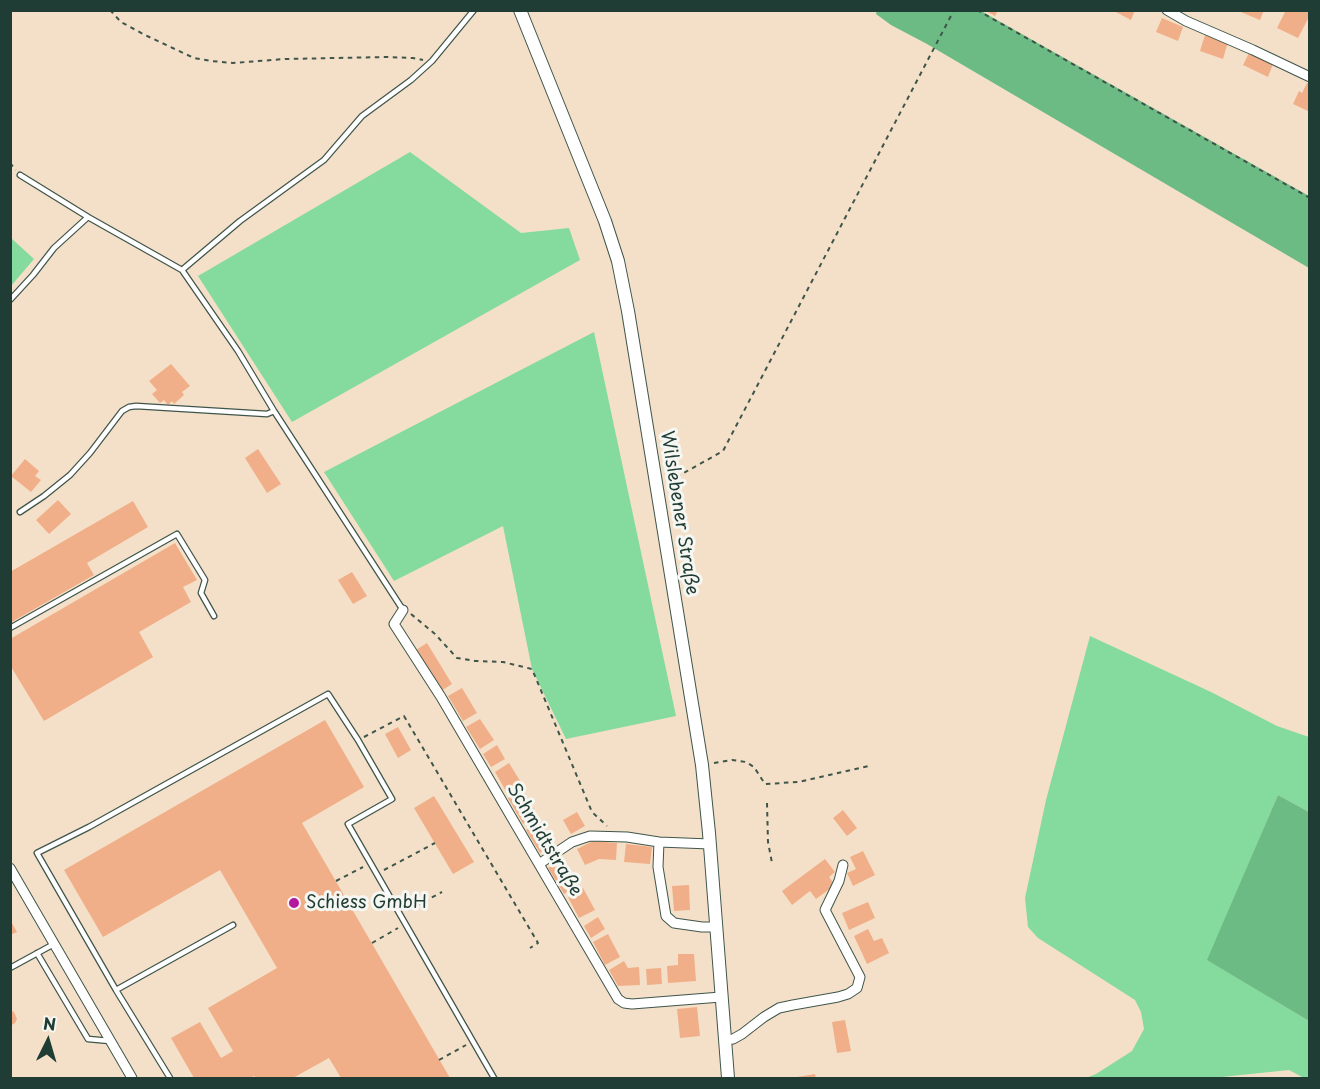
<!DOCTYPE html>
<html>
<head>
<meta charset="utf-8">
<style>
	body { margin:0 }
	#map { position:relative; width:1320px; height:1089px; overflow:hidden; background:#f4e0c8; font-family:"Playpen Sans",sans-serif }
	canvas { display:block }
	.frame { position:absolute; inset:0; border:12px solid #1f3d34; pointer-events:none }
	.north { position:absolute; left:18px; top:1011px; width:60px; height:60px; -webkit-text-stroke:4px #f6f6f2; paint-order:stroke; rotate:5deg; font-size:16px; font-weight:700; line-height:24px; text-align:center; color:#1f3d34 }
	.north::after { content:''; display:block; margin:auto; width:21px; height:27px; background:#1f3d34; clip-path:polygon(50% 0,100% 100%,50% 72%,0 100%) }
</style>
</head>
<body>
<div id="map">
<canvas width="1320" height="1089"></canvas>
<div class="frame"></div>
<div class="north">N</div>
</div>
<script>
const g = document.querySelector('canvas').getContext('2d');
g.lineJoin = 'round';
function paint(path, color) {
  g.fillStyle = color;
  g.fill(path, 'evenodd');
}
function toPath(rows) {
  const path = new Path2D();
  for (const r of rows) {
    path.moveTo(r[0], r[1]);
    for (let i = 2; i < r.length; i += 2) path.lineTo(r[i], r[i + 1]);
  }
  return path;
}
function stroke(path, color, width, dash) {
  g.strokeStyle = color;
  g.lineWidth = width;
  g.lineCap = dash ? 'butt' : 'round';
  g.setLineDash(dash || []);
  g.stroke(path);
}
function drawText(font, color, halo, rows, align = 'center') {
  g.font = font + ' "Playpen Sans",sans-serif';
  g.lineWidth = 6;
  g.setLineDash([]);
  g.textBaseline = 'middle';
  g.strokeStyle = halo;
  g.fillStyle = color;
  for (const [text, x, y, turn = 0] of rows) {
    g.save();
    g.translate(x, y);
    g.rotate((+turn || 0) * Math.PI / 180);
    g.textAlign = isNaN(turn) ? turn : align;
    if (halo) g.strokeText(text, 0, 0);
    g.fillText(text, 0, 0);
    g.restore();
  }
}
paint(toPath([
	[410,152,521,233,569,228,580,260,292,422,198,276],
	[11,238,34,259,11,286],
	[594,332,676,716,566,739,532,669,503,526,394,581,324,472],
	[1090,636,1211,692,1277,726,1309,737,1309,812,1278,795,1208,960,1309,1021,1309,1078,1304,1078,1289,1070,1222,1077,1220,1078,1086,1078,1096,1074,1132,1051,1144,1029,1141,1012,1135,1000,1038,938,1028,927,1025,898,1046,800]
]), '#85da9d');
paint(toPath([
	[877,10,981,11,1309,196,1309,268,927,44,891,25,876,14],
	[1278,795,1309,812,1309,1021,1207,960]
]), '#6cba84');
paint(toPath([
	[984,10,998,10,995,16],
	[1112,10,1135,10,1131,20],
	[1236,10,1264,10,1260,20],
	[1286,10,1310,10,1310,15,1298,38,1277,28],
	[1162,18,1183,27,1178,41,1156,32],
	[1205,35,1228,42,1223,59,1200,51],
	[1249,53,1273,64,1268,77,1243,65],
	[1307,83,1310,84,1310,112,1293,104,1299,91,1302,93],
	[171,364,190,386,182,392,184,395,174,404,172,401,168,405,164,400,160,403,152,394,157,390,149,381],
	[258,449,281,484,267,493,245,458],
	[25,459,39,471,35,476,41,480,31,492,11,476],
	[58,500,71,514,49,534,36,520],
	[133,501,148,527,87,563,94,575,10,623,10,572],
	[175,543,197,580,183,587,191,602,139,632,153,657,44,721,10,665,10,639],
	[352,572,367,596,353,604,338,580],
	[427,643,452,684,441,691,416,650],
	[462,688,477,713,463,721,448,696],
	[480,719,494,740,480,749,466,727],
	[325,720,364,787,302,823,450,1078,341,1078,329,1058,293,1078,256,1078,254,1076,250,1078,194,1078,171,1038,200,1022,221,1058,233,1051,208,1008,277,968,220,870,103,937,64,870],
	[398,727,411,750,398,758,385,734],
	[497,745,505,759,491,767,483,754],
	[509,763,522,784,507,793,495,772],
	[523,790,538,816,523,824,508,798],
	[434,796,474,862,453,874,414,808],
	[843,810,857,828,847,836,833,818],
	[577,812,585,826,571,834,563,820],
	[541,821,554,844,540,853,526,830],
	[593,841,617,843,616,860,599,859,585,865,577,849],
	[626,844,652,847,650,864,624,862],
	[863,851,875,875,853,886,847,873,856,869,850,857],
	[563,859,579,885,564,894,548,868],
	[825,859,835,872,829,877,835,885,816,899,810,891,792,905,782,891],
	[689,885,690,910,674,911,672,886],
	[583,888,595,910,579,918,568,897],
	[868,902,875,918,849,930,842,913],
	[598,917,605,929,591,938,584,926],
	[10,920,17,932,10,935],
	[868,929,874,941,882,938,889,953,867,964,854,936],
	[608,934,620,957,605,965,593,942],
	[678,954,694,954,696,981,668,983,667,966,678,965],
	[624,961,628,968,639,967,640,985,618,986,609,970],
	[661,968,662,984,647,985,646,969],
	[697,1007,700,1036,680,1038,677,1009],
	[10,1010,14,1012,17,1019,15,1023,10,1026],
	[845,1020,851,1051,837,1053,832,1022],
	[815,1074,816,1078,797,1078,797,1077]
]), '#f0af88');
const lane = toPath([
	[20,175,88,217,182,270,238,351,274,411,403,610],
	[182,270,240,221,324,160,362,116,411,80,432,61,474,10],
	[10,300,33,275,54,248,88,217],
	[20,512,44,496,70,475,90,453,122,411,129,407,136,406,267,414,274,411],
	[10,628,177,534,205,580,201,593,214,616],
	[37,953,88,1039,110,1041],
	[10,968,54,944],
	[116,990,233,925],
	[170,1078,116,990,37,853,89,827,328,694,358,740,392,799,348,824,494,1078]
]);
const street = toPath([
	[1167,10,1186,21,1253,50,1310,77],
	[403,610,394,624,441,697,618,999,624,1003,632,1004,721,997],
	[659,842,658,867,666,916,674,923,702,927,716,927],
	[539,864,572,842,590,836,627,837,659,842,710,844],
	[10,868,132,1078],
	[725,1040,733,1039,742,1034,764,1017,779,1008,793,1005,838,997,848,994,857,988,860,977,825,910,839,881,843,865]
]);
const secondary = toPath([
	[520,10,605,221,618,261,628,311,702,765,709,833,728,1078]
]);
stroke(lane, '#3f554a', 7);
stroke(street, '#3f554a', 11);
stroke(secondary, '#3f554a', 14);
stroke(toPath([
	[110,10,121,22,145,35,194,58,211,61,233,63,285,59,387,57,413,58,423,60],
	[977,10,1310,198],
	[10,163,16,170],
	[668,480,673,479,723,451,954,10],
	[411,614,435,634,457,658,475,661,503,662,532,669,592,812,607,826],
	[364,737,404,716,538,943,530,948],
	[714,763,732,760,746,762,754,767,765,784,798,782,869,766],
	[767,803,768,842,772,863],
	[384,870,435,843],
	[336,881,363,867],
	[408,910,442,892],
	[372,943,398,928],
	[439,1060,466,1045]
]), '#3f554a', 2, [4.5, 4.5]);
stroke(lane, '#fff', 4.5);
stroke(street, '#fff', 9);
stroke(secondary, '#fff', 12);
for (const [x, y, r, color] of [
	[294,903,6,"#b5179e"]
]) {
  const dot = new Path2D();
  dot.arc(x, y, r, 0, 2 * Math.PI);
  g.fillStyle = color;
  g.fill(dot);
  stroke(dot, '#f6f6f2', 2);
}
drawText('18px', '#1f3d34', '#f6f6f2', [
	["Wilslebener Straße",679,513,81],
	["Schmidtstraße",544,840,59]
]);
drawText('18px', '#1f3d34', '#f6f6f2', [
	["Schiess GmbH",306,903]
], 'left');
</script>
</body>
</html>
